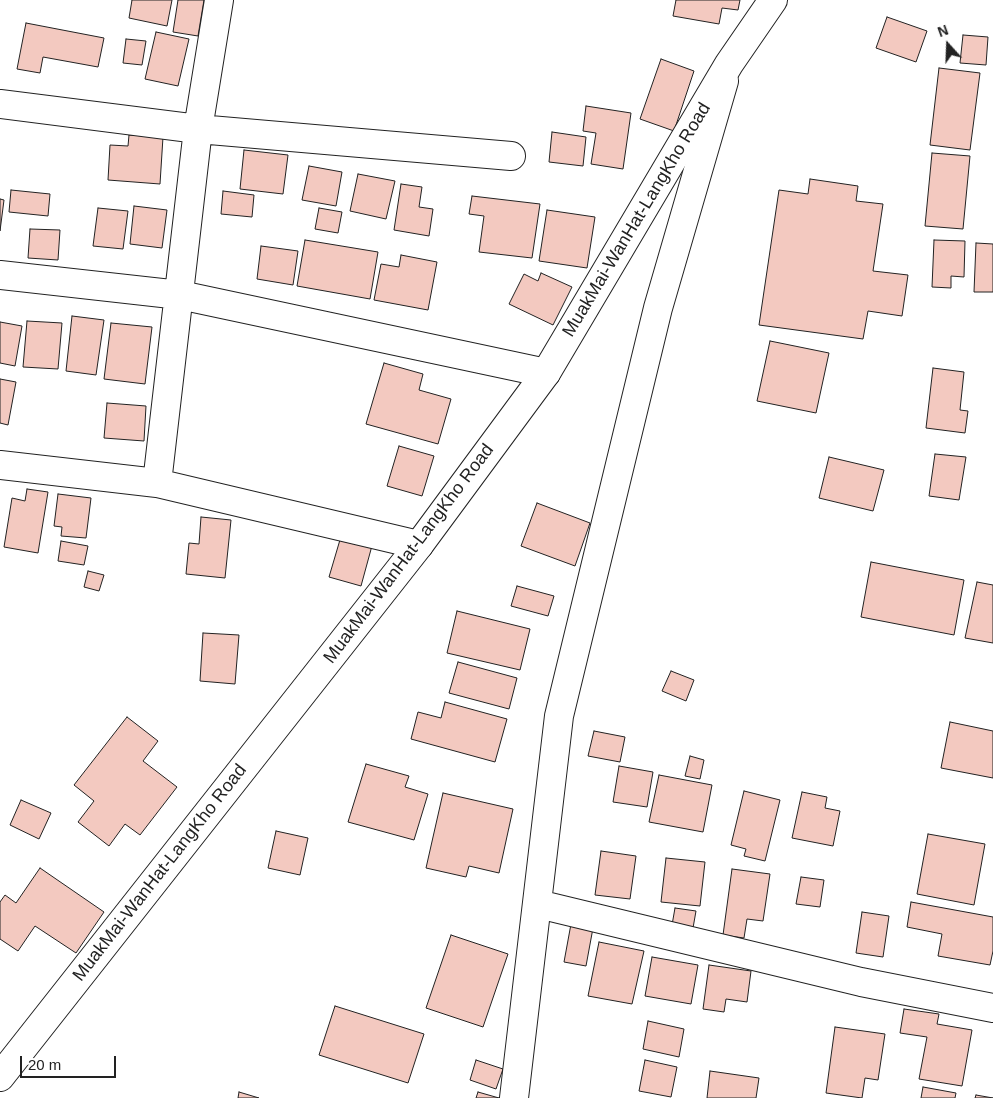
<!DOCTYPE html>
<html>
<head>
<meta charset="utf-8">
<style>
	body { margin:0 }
	#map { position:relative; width:993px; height:1098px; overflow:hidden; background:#fff; font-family:Arial,sans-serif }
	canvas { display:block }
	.north { position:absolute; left:923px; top:20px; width:50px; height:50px; -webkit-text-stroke:4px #fff; paint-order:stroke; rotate:340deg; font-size:14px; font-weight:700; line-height:20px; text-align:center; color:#222 }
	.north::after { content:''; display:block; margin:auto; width:18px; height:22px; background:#222; clip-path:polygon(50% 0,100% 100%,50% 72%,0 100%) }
	.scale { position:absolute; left:20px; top:1056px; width:96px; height:22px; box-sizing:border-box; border:2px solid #222; border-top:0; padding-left:6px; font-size:15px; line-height:18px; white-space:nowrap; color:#222; -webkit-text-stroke:4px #fff; paint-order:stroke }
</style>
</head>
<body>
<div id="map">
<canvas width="993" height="1098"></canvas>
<div class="north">N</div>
<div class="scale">20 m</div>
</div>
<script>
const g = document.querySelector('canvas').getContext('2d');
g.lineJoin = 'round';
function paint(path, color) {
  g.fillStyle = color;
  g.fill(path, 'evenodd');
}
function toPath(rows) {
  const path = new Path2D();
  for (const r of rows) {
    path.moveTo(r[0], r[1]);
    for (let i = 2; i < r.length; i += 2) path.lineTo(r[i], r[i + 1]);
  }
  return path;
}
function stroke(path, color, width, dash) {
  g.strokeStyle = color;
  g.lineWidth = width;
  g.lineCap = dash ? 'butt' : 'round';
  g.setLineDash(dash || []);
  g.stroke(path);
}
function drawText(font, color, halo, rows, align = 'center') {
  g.font = font + ' Arial,sans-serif';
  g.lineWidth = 4;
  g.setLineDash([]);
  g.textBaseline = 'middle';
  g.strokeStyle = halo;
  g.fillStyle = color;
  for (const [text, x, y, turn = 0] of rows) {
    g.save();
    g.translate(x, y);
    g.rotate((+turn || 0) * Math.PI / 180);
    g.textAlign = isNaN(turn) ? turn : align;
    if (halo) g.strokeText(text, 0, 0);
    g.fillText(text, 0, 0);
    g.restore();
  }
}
const building = toPath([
	[132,0,172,0,167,26,129,18,132,0],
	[178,0,204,0,198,36,173,32,178,0],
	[676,0,740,0,738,10,722,8,719,24,673,16,676,0],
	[887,17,927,31,916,62,876,48,887,17],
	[26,23,104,38,98,67,43,57,40,73,17,69,26,23],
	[156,32,189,39,178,86,145,79,156,32],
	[963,35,988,37,986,65,960,63,963,35],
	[126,39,146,41,142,65,123,63,126,39],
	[661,59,694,71,674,131,640,119,661,59],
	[939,68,980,73,970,150,930,145,939,68],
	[586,106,631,113,623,169,591,164,596,133,583,131,586,106],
	[552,132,586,137,583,166,549,162,552,132],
	[129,135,163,137,160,184,108,180,110,145,128,146,129,135],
	[244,150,288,155,283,194,240,189,244,150],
	[932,153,970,156,963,229,925,226,932,153],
	[309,166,342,172,336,206,302,200,309,166],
	[358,174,395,181,386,219,350,211,358,174],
	[810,179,858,186,856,201,883,204,873,271,908,275,902,316,868,311,863,339,759,325,779,190,808,194,810,179],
	[401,184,422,187,419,207,433,209,429,236,394,230,401,184],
	[11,190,50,194,48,216,9,212,11,190],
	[223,191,254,195,252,217,221,214,223,191],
	[472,196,540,204,532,258,479,252,484,216,469,214,472,196],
	[0,199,4,200,0,231,0,199],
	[134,206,167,210,162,248,130,244,134,206],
	[98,208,128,211,123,249,93,246,98,208],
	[319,208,342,212,338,233,315,229,319,208],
	[547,210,595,217,587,268,539,261,547,210],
	[30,229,60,230,58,260,28,258,30,229],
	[305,240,378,252,370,299,297,286,305,240],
	[934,240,965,241,964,277,951,276,951,288,932,287,934,240],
	[976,243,993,244,993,292,974,292,976,243],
	[261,246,298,251,293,285,257,279,261,246],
	[401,255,437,262,428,310,374,300,381,264,399,267,401,255],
	[541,273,572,287,553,325,509,304,524,274,538,281,541,273],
	[72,316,104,320,96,375,66,371,72,316],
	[27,321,62,323,58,369,23,367,27,321],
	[0,322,22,326,15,366,0,363,0,322],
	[111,323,152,327,145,384,104,379,111,323],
	[770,341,829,353,816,413,757,401,770,341],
	[384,363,423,374,419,390,451,399,438,444,366,424,384,363],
	[933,368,964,372,960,410,968,411,965,433,926,428,933,368],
	[0,379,16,382,8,425,0,423,0,379],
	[107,403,146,406,144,441,104,438,107,403],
	[399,446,434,456,422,496,387,486,399,446],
	[935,454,966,457,959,500,929,496,935,454],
	[829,457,884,470,873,511,819,498,829,457],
	[27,489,48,492,38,553,4,547,12,498,25,501,27,489],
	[58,494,91,498,86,538,61,536,62,527,54,526,58,494],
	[537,503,590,523,575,566,521,546,537,503],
	[201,517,231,520,225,578,186,574,189,543,199,544,201,517],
	[342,533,373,542,361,586,329,577,342,533],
	[61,541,88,546,84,565,58,561,61,541],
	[871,562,964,580,954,635,861,617,871,562],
	[88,571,104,575,99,591,84,587,88,571],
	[977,582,993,585,993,643,965,638,977,582],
	[517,586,554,596,548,616,511,606,517,586],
	[457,611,530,629,520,670,447,653,457,611],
	[203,633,239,635,235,684,200,681,203,633],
	[458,662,517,678,509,709,449,693,458,662],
	[671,671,694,680,686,701,662,691,671,671],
	[445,702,507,719,495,762,411,739,418,712,441,718,445,702],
	[127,717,158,741,143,761,177,787,140,835,125,824,109,846,78,822,94,801,74,785,127,717],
	[950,722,993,731,993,778,941,768,950,722],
	[594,731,625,737,620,762,588,756,594,731],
	[690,756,704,760,700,779,685,776,690,756],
	[366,764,409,776,405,787,428,794,414,840,348,822,366,764],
	[619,766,653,772,647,807,613,802,619,766],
	[659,775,712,785,703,832,649,822,659,775],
	[744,791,780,800,765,861,744,856,746,849,731,845,744,791],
	[802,792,827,797,825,808,840,811,833,846,792,838,802,792],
	[443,793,513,809,499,873,469,866,466,877,426,868,443,793],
	[21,800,51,813,39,839,10,825,21,800],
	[276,831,308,838,300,875,268,868,276,831],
	[928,834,985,844,974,905,917,894,928,834],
	[601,851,636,856,630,899,595,895,601,851],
	[666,858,705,862,700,906,661,902,666,858],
	[40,868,104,912,76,953,35,926,18,951,0,939,0,902,5,895,16,903,40,868],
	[732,869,770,874,763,921,747,919,744,938,723,935,732,869],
	[801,877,824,880,820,907,796,904,801,877],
	[911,902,993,917,993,951,990,965,938,956,942,934,907,927,911,902],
	[675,908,696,911,693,928,672,925,675,908],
	[862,912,889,916,883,957,856,953,862,912],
	[571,924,593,928,586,966,564,962,571,924],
	[451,935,508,954,483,1027,426,1008,451,935],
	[599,942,644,951,632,1004,588,996,599,942],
	[652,957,698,965,691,1004,645,996,652,957],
	[709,965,751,971,747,1002,726,999,724,1012,703,1009,709,965],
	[335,1006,424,1034,408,1083,319,1055,335,1006],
	[904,1009,939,1014,937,1024,972,1030,962,1086,919,1079,927,1037,900,1033,904,1009],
	[648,1021,684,1029,679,1057,643,1049,648,1021],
	[835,1027,885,1034,878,1080,865,1078,862,1098,826,1093,835,1027],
	[476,1060,503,1069,496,1089,470,1080,476,1060],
	[645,1060,677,1067,671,1097,639,1091,645,1060],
	[710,1071,759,1078,756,1098,707,1098,710,1071],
	[923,1087,956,1093,955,1098,921,1098,923,1087],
	[239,1092,259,1098,238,1098,239,1092],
	[478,1092,499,1098,476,1098,478,1092],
	[976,1095,993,1098,975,1098,976,1095]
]);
paint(building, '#f3c9c0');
stroke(building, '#222', 1);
const minor = toPath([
	[0,104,198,129,511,156],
	[0,275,180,295,546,373],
	[0,465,157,483,419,545],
	[157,483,198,129,219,0],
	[538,904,861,982,993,1008],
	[514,1098,559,716,658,308,724,81]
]);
const major = toPath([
	[0,1077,419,545,546,373,729,64,773,0]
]);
stroke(minor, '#222', 30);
stroke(major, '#222', 30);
stroke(minor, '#fff', 28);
stroke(major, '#fff', 28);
drawText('18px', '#222', '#fff', [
	["MuakMai-WanHat-LangKho Road",637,220,-59],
	["MuakMai-WanHat-LangKho Road",409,554,-53],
	["MuakMai-WanHat-LangKho Road",160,873,-52]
]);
</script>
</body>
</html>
